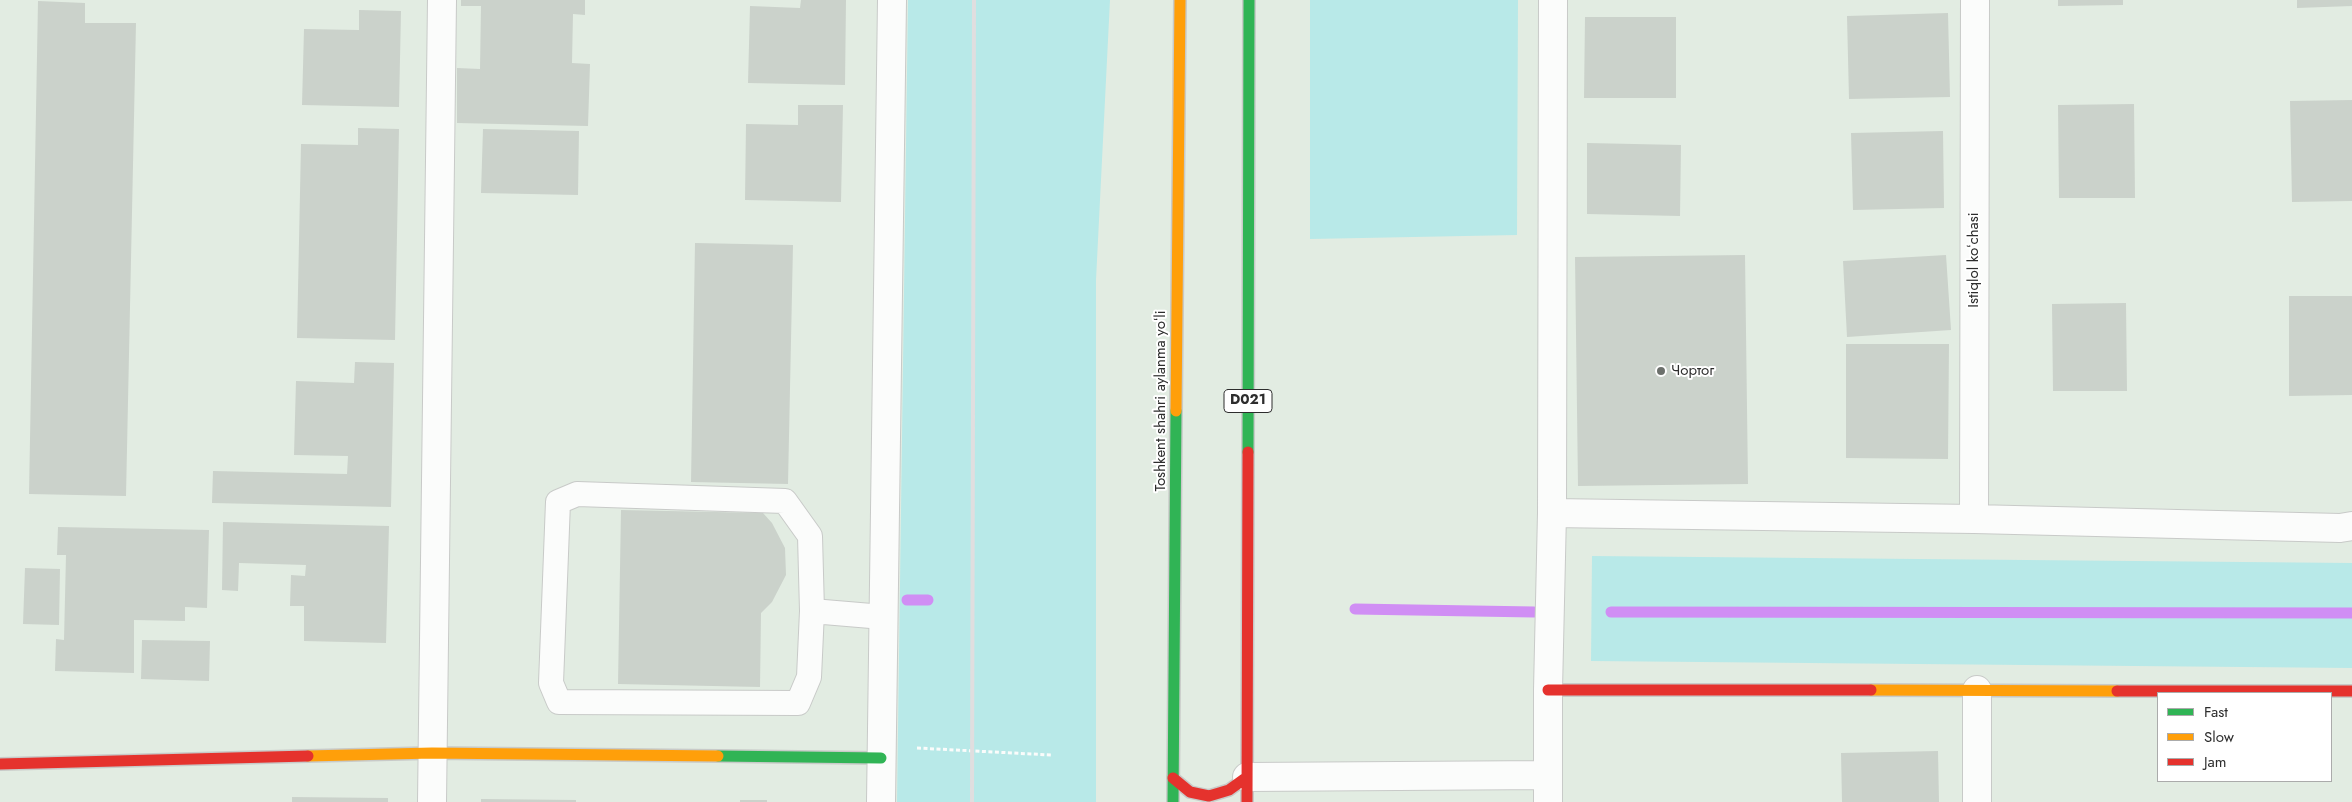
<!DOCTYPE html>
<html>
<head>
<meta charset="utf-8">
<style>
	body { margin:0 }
	#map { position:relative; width:2352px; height:802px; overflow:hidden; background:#e2ece2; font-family:Jost,sans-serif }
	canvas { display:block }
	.legend { position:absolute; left:2157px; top:692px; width:175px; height:90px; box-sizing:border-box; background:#fff; border:1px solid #ababab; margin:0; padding:6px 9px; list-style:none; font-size:15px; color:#2d2d2d }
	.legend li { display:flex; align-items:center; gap:10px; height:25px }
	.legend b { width:25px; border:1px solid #ababab }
</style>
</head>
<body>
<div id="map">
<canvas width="2352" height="802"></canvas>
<ul class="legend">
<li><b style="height:6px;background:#30b455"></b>Fast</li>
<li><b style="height:6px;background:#ff9f0a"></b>Slow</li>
<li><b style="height:6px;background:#e5322d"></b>Jam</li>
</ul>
</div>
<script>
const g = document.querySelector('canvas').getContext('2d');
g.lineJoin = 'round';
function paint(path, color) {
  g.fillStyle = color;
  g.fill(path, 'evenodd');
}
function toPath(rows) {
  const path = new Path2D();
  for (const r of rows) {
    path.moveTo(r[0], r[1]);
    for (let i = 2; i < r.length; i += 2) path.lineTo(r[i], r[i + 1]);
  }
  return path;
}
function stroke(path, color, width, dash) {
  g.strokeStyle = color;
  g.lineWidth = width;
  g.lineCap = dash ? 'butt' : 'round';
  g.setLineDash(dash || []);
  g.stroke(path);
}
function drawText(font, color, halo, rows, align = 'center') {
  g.font = font + ' Jost,sans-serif';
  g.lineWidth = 4;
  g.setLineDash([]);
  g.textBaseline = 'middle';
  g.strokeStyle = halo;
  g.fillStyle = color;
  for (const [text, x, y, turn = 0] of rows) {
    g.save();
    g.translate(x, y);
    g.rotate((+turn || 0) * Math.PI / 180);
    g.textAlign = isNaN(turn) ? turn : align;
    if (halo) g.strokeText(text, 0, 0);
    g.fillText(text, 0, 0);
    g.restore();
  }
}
paint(toPath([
	[908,0,1110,0,1096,280,1096,802,897,802],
	[1310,0,1518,0,1517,235,1310,239],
	[1592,556,2352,563,2352,668,1591,661]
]), '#b8e9e8');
stroke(toPath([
	[907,600,928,600],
	[1355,609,1534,612],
	[1611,612,2352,613]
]), '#d08ef4', 11);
paint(toPath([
	[461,0,585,0,585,15,573,14,572,63,590,64,588,126,457,123,457,68,480,69,481,6,461,6],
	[801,0,846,0,845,85,748,83,750,6,800,8],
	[2058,0,2123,0,2123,5,2058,6],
	[2297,0,2352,0,2352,6,2297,8],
	[38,1,85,3,85,23,136,23,126,496,29,494],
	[359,10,401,11,399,107,302,105,304,29,359,30],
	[1948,13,1950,97,1849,99,1847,16],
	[1585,17,1676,17,1676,98,1584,98],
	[2352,100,2352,201,2292,202,2290,101],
	[2134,104,2135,198,2059,198,2058,105],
	[798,105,843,105,841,202,745,200,746,124,798,125],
	[358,128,399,129,395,340,297,338,301,144,358,145],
	[483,129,579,131,578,195,481,193],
	[1943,131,1944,208,1853,210,1851,133],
	[1587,143,1681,145,1680,216,1587,214],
	[695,243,793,245,788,484,691,482],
	[1745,255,1748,484,1578,486,1575,257],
	[1946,255,1951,330,1847,337,1843,261],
	[2289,296,2352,296,2352,395,2289,396],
	[2126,303,2127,391,2053,391,2052,304],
	[1846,344,1949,344,1948,459,1846,458],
	[355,362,394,363,391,507,212,503,213,471,347,474,348,456,294,455,296,381,354,383],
	[621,510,763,513,772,523,785,548,786,575,772,602,761,613,760,687,618,684],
	[223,522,389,526,386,643,304,641,304,606,290,606,291,575,305,576,306,565,239,563,238,591,222,590],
	[58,527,209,530,207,608,185,607,185,621,134,620,134,673,55,671,56,639,64,640,66,555,57,555],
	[25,568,60,569,59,625,23,624],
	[142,640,210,641,209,681,141,679],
	[1938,751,1939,802,1842,802,1841,753],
	[292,797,388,798,388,802,292,802],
	[481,799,576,800,576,802,481,802],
	[740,800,767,800,767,802,740,802]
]), '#cbd2cb');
const lane = toPath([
	[812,611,810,536,785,501,577,494,558,502,551,683,559,702,798,703,809,677,812,611,883,617]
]);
const street = toPath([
	[1552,513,1974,519,2340,528,2352,526],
	[1974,519,1975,0],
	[1247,777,1548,775],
	[432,802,442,0],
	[881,802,892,0],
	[1548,802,1548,690,1552,513,1553,0],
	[1977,802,1977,690]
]);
const fast = toPath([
	[1248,452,1249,0],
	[718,756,881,758],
	[1173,802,1176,411]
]);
const slow = toPath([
	[1176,411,1180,0],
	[1871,690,2117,691],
	[308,756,432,753,718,756]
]);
const jam = toPath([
	[1548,690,1871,690],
	[2117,691,2352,691],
	[0,764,308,756],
	[1173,778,1190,792,1209,796,1229,790,1247,777],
	[1247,802,1248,452]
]);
stroke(lane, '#c8cac8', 26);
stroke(street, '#c8cac8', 30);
stroke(fast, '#c8cac8', 14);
stroke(slow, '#c8cac8', 14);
stroke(jam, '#c8cac8', 14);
stroke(toPath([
	[917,748,1051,755]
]), '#fbfcfb', 3, [4, 2.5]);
stroke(lane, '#fbfcfb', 24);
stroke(street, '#fbfcfb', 28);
stroke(fast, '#30b455', 11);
stroke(slow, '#ff9f0a', 11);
stroke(jam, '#e5322d', 11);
stroke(toPath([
	[972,802,974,0]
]), '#e0dedf', 4);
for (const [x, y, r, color] of [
	[1661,371,5,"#6c706c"]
]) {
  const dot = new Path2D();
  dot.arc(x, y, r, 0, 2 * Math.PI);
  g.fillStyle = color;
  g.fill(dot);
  stroke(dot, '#fff', 2);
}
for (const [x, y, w] of [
	[1248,401,48]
]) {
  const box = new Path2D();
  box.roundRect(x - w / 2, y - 11.5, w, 23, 4);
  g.fillStyle = '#fff';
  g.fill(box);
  stroke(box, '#2d2d2d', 1);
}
drawText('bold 14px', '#2d2d2d', null, [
	["D021",1248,401]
]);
drawText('15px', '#2d2d2d', '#fff', [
	["Istiqlol koʻchasi",1974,260,-90],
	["Toshkent shahri aylanma yoʻli",1161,401,-90]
]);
drawText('15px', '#2d2d2d', '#fff', [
	["Чортог",1671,371]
], 'left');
</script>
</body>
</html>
